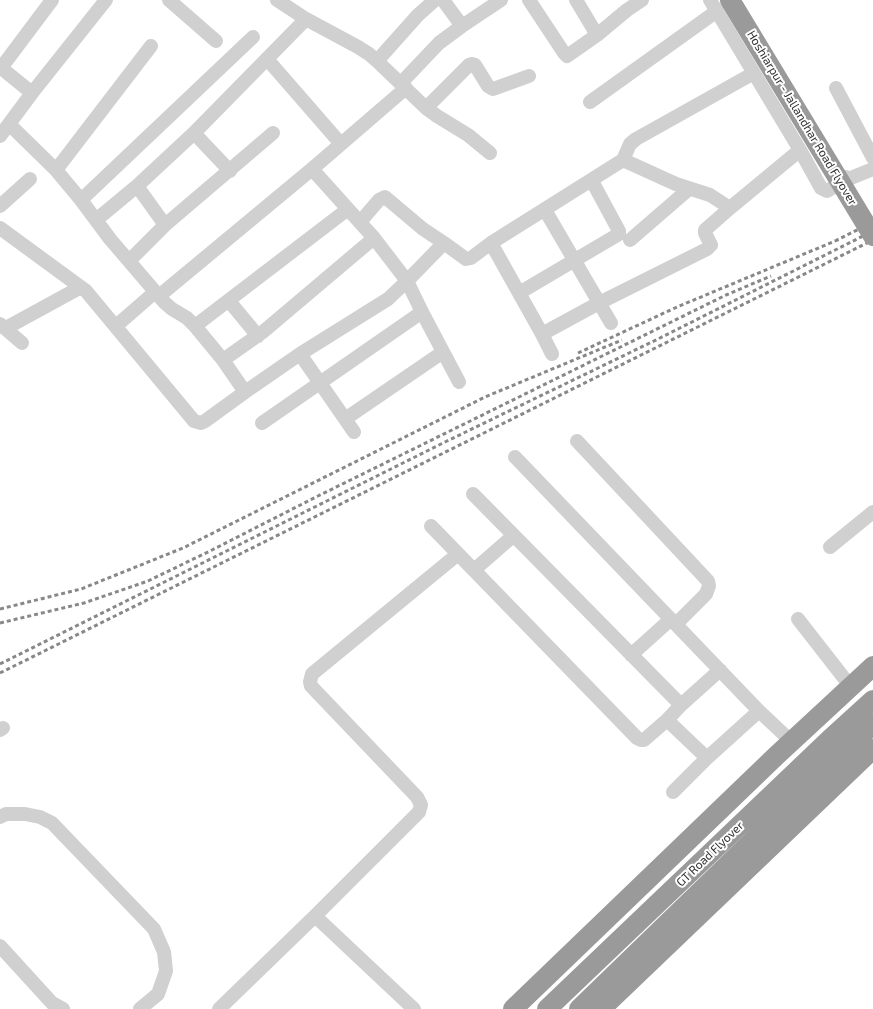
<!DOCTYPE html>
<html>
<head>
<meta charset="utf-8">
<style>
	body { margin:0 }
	canvas { display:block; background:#fff }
</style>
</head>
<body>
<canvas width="873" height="1009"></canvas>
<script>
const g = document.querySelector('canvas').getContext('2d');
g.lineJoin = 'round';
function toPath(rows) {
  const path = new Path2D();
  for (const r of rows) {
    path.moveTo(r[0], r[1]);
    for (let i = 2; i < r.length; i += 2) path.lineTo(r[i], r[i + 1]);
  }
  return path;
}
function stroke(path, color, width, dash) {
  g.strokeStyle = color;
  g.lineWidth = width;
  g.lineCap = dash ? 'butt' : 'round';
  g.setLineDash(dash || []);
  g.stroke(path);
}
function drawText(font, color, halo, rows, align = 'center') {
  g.font = font + ' "Exo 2",sans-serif';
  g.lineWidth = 4;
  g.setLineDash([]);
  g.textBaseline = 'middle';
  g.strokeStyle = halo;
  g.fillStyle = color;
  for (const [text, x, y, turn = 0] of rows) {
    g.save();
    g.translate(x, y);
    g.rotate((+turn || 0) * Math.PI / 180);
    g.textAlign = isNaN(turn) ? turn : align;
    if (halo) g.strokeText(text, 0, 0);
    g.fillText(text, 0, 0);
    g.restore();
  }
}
stroke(toPath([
	[169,0,216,41],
	[277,0,306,19,358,47,369,54,377,61,426,108,437,116,468,135,490,153],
	[443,0,462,26],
	[529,0,564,53,567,56,597,35,627,10,642,0],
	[576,0,597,35],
	[710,0,800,150,821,188,827,191,844,181,846,180,846,177],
	[267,59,341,144],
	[377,61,418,15,435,0],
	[0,67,32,93],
	[1,68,52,0],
	[401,83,439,43,462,26,501,0],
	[836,88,873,158],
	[590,102,717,11],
	[426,108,469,65,472,64,475,65,488,86,493,89,529,76],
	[194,133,230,171],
	[0,136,32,93,106,0],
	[623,160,630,144,636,139,754,73],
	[56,170,151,46],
	[846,180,873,169],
	[81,200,253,37],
	[0,206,30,179],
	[545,210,611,323],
	[96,220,137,186,194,133,306,19],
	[360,222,379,200,385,197,423,229,444,243,407,281,422,312,459,382],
	[165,225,273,133],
	[0,228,86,291,194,421,201,423,205,421,245,392,223,360,195,326,187,318,172,309,164,302,110,239,81,200,56,170,9,124],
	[630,240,689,189],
	[444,243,466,259,471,258,491,243,623,160,676,184,710,195,730,208,800,150],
	[491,243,542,334,552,354],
	[129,261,165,225,137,186],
	[519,293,619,234,619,231,592,181],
	[159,296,312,169,406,88],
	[229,301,258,336],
	[0,324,22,343],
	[116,326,155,292],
	[195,326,348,209],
	[6,328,81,287],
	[542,334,599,303,707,249,711,245,705,233,705,230,730,208],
	[300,354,354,432],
	[223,360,264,331,374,238],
	[245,392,300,354,388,299,407,281,374,238,312,169],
	[345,419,443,352],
	[262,423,422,312],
	[577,441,708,581,709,586,706,594,676,624],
	[515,457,759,711,792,742],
	[473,494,681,705],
	[431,526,637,738,641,740,644,740,667,720,681,705,720,670],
	[830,547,873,512],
	[474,570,513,536],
	[798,619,851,687],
	[631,655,671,619],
	[667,720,707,758],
	[0,730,3,728],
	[673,792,707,758,759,711],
	[0,817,6,814,25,814,40,817,52,823,154,929,164,952,166,971,158,994,140,1009],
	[315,916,414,1009],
	[0,946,52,1003,63,1009],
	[219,1009,315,916,419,812,421,805,417,797,311,686,310,682,312,674,458,554]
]), '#d0d0d0', 14);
stroke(toPath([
	[513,1009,777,755,873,666],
	[547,1009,829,740,873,700],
	[579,1009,873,724],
	[601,1009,873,749]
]), '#9a9a9a', 20);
stroke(toPath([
	[835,241,873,222],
	[578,353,677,307,840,239],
	[0,609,81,589,183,548,485,397,622,340],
	[0,623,84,603,148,581,212,550,318,496,726,295,771,276],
	[0,664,445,442,658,339,873,231],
	[0,673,873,240]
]), '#888', 3, [4, 3]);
stroke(toPath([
	[730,0,873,236]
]), '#9a9a9a', 20);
drawText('12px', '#333', '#fff', [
	["Hoshiarpur - Jallandhar Road Flyover",802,118,59],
	["GT Road Flyover",710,854,-44]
]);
</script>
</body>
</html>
